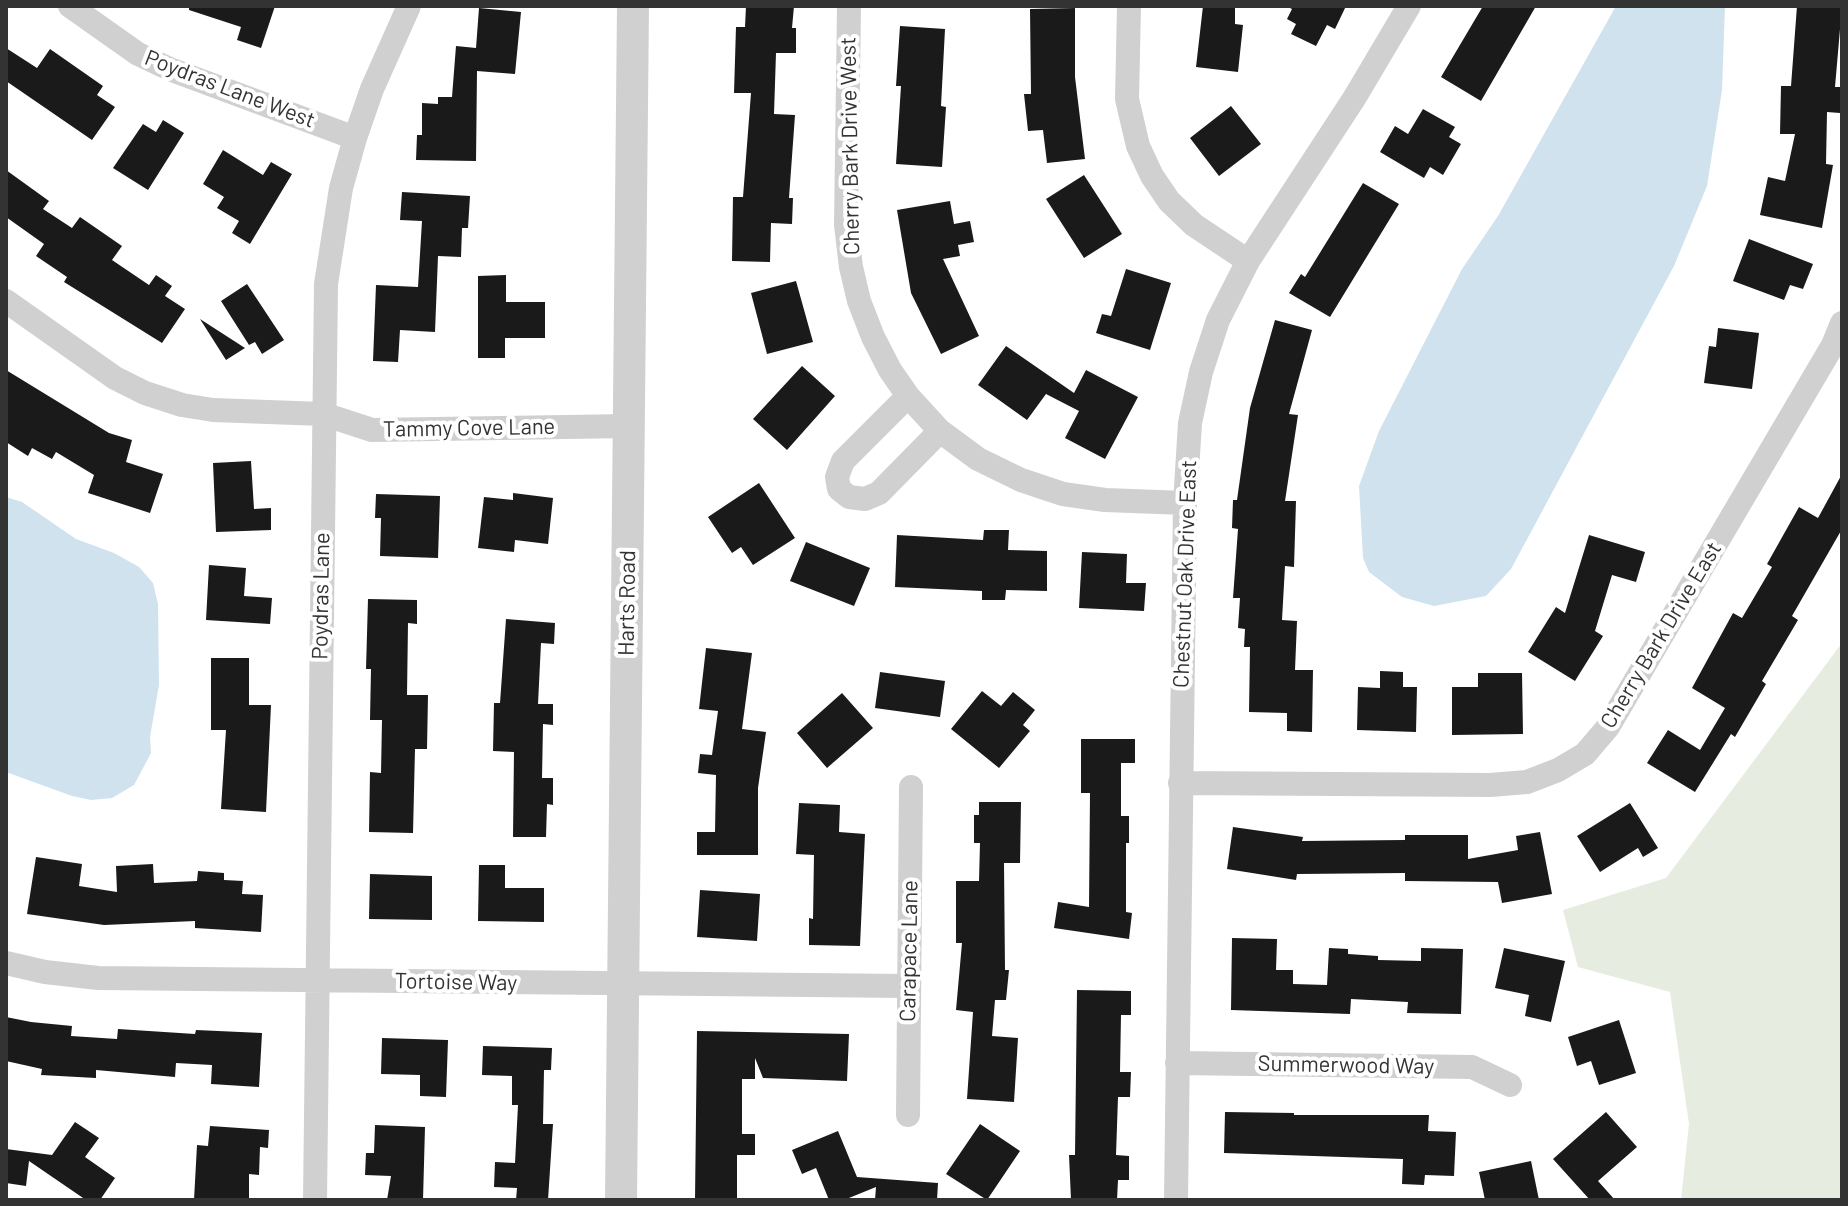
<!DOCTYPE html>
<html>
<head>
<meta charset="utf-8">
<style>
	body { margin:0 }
	#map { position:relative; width:1848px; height:1206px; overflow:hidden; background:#fff; font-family:Barlow,sans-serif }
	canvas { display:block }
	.frame { position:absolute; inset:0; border:8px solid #333; pointer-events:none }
</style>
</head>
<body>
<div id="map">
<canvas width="1848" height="1206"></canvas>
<div class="frame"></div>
</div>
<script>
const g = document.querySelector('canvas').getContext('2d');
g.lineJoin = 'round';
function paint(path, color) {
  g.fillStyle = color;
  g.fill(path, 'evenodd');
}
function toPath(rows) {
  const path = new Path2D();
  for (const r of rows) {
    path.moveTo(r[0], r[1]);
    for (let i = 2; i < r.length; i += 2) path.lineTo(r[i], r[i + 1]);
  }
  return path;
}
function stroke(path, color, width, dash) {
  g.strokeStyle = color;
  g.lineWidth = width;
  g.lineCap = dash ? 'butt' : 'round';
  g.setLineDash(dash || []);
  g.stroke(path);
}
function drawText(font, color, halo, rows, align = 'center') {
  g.font = font + ' Barlow,sans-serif';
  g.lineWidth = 8;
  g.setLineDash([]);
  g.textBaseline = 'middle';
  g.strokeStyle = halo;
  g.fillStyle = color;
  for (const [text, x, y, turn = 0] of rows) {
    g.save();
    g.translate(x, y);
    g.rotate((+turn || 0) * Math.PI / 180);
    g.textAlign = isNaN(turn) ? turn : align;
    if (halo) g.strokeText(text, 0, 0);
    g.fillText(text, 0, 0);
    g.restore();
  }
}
paint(toPath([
	[1842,643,1842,1200,1681,1200,1689,1124,1670,992,1578,967,1563,910,1666,878]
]), '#e6ecdf');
paint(toPath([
	[1616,6,1725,6,1722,90,1707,186,1674,266,1511,569,1486,596,1434,606,1402,597,1369,572,1363,558,1359,486,1379,431,1462,269,1498,216],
	[6,497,22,502,76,539,114,553,139,567,153,583,158,604,159,685,150,737,151,753,134,785,112,798,91,800,72,796,6,772]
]), '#cfe2ee');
paint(toPath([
	[189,6,275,6,261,48,237,40,241,27,189,10],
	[746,6,794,6,792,28,796,28,796,53,776,53,774,114,795,115,789,198,793,198,792,224,771,223,770,262,732,261,733,197,743,197,751,93,734,93,736,27,745,27],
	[1203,6,1235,6,1235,24,1243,25,1238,72,1196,67],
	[1286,6,1346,6,1335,29,1327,25,1316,46,1291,34,1296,24,1287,19,1292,9],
	[1483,6,1536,6,1481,101,1441,77],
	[1797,6,1842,6,1835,87,1840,87,1840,113,1827,112,1826,164,1833,165,1822,228,1760,215,1768,177,1785,181,1795,134,1780,134,1781,86,1791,86],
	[479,8,521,12,515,74,477,71,476,161,416,160,417,135,422,135,422,103,438,104,438,97,452,97,456,46,476,48],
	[1075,8,1075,77,1085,159,1047,163,1043,130,1028,131,1024,94,1031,94,1030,9],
	[900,26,945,29,941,106,946,107,942,167,896,164,901,86,896,86],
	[6,48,37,68,50,49,103,86,97,95,115,107,92,140,6,81],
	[1231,106,1261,144,1219,176,1190,138],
	[1423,109,1455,127,1449,137,1461,144,1443,175,1430,167,1424,178,1380,152,1395,126,1408,134],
	[163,120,184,133,148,190,113,168,143,124,156,132],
	[223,150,263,175,271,162,292,174,250,244,232,233,239,221,217,208,224,197,203,184],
	[6,170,49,201,43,209,72,228,80,217,122,246,112,260,149,285,156,275,172,286,165,296,185,309,162,343,64,282,67,277,36,256,44,244,6,217],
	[1084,175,1122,234,1084,258,1046,199],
	[1363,183,1399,204,1330,317,1289,293,1301,274,1305,277],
	[402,192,470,196,468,228,462,228,461,257,438,256,435,332,400,330,398,362,373,361,376,285,418,287,422,221,400,220],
	[950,201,954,224,970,221,974,242,958,245,960,256,943,259,979,336,941,354,911,293,897,210],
	[1749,239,1813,264,1803,289,1790,285,1784,300,1733,281],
	[1126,269,1171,283,1150,350,1096,333,1102,314,1111,316],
	[506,275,506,302,545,302,545,338,505,338,505,358,478,358,478,276],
	[796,281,813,342,767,354,751,293],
	[247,284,284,340,262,354,255,342,249,345,221,301],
	[200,319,245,348,226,360],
	[1275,320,1312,330,1289,414,1298,415,1285,501,1296,501,1294,567,1285,566,1282,620,1297,621,1295,670,1313,670,1312,732,1287,731,1287,713,1249,712,1250,647,1244,647,1245,629,1238,628,1240,598,1233,598,1238,529,1232,528,1233,500,1237,500,1250,408],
	[1718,328,1759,333,1752,389,1704,383,1709,346,1716,347],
	[1006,346,1074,393,1086,370,1138,397,1105,459,1065,438,1079,411,1046,394,1027,420,978,385],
	[802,366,835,396,787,450,753,419],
	[6,370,109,433,132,440,126,462,163,474,150,513,88,493,94,475,56,452,52,459,32,448,28,456,6,442],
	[251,461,254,509,271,508,271,530,216,532,213,463],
	[1842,474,1842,529,1792,616,1798,620,1762,681,1766,684,1735,737,1731,734,1695,792,1647,763,1668,730,1700,750,1725,708,1692,688,1733,613,1742,618,1772,567,1767,564,1799,507,1818,518],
	[759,483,795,538,753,565,741,547,732,553,708,517],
	[513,493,553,498,548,544,515,540,514,552,478,548,484,497,513,500],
	[376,494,440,496,438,558,380,556,381,518,375,518],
	[984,530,1009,530,1008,550,1047,551,1047,591,1006,590,1005,600,982,600,982,591,895,587,897,535,983,540],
	[1589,535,1645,552,1636,582,1612,575,1595,631,1603,636,1575,681,1528,652,1556,607,1565,613],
	[806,542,870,568,854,606,790,581],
	[1082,552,1127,554,1126,583,1146,583,1144,611,1079,608],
	[209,565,246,568,244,596,272,598,270,624,206,620],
	[368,599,417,600,417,624,408,623,407,695,428,695,427,749,415,749,413,833,369,832,370,772,381,773,382,720,370,720,371,669,366,669],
	[506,619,555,623,554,644,541,643,538,704,553,704,553,725,543,724,542,778,553,778,553,805,547,804,546,837,513,837,514,752,493,751,494,703,500,703],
	[706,648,752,653,742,729,766,732,758,788,758,855,697,855,697,832,715,832,716,775,698,773,700,754,712,755,718,711,699,709],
	[211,658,249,658,249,705,271,705,266,812,221,809,226,730,211,730],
	[1380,671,1403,672,1403,687,1417,687,1416,732,1357,730,1358,687,1380,688],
	[880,672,945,681,940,717,875,708],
	[1478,673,1522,673,1523,734,1452,735,1452,687,1478,687],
	[982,691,1001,706,1013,692,1035,710,1023,725,1030,731,999,768,951,729],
	[842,693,873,728,827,768,797,733],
	[1081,739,1135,739,1135,763,1121,763,1121,816,1129,816,1129,843,1126,843,1126,912,1132,913,1129,939,1054,928,1058,902,1089,907,1090,793,1081,793],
	[979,802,1021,802,1020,863,1004,863,1005,970,1009,970,1006,1000,995,1000,992,1036,1018,1038,1014,1102,967,1099,973,1012,956,1010,962,943,956,943,956,881,979,881,980,843,974,843,974,815,979,815],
	[799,803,840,805,839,832,865,834,860,946,809,945,809,918,813,919,814,855,796,854],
	[1630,803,1658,848,1643,857,1638,848,1600,872,1577,836],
	[1233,827,1303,837,1302,841,1405,840,1405,835,1468,835,1468,859,1518,850,1516,836,1540,832,1552,894,1502,903,1498,882,1405,881,1405,873,1297,874,1296,880,1227,869],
	[36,857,82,864,79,886,117,892,116,866,153,864,154,883,197,881,198,871,224,873,224,880,243,881,242,894,263,895,261,932,195,928,195,921,104,925,27,914],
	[479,865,505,865,505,888,544,888,544,922,478,921],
	[370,874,432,876,432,920,369,919],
	[700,890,760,894,757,941,697,937],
	[1232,938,1277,939,1276,970,1293,970,1293,984,1327,985,1329,948,1348,949,1348,954,1378,956,1378,960,1421,961,1421,948,1463,949,1461,1014,1407,1013,1408,1002,1351,999,1350,1014,1231,1010],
	[1504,948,1565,961,1551,1022,1525,1016,1529,995,1495,988],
	[1077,990,1131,991,1131,1015,1121,1015,1120,1072,1131,1072,1130,1097,1118,1097,1116,1155,1129,1156,1129,1180,1118,1180,1117,1200,1071,1200,1069,1155,1075,1155],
	[6,1017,31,1022,72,1026,71,1036,117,1039,118,1029,195,1034,196,1030,262,1033,259,1087,211,1084,212,1065,176,1063,175,1077,96,1070,96,1078,41,1075,42,1069,6,1061],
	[1619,1020,1636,1073,1599,1085,1591,1061,1577,1066,1568,1037],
	[697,1031,849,1034,847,1081,763,1078,755,1058,755,1079,742,1079,742,1134,755,1134,755,1155,737,1155,737,1200,695,1200],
	[382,1038,448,1040,446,1097,420,1096,420,1075,381,1074],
	[483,1046,552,1048,551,1070,544,1070,543,1124,553,1124,548,1200,516,1200,517,1188,494,1187,495,1162,515,1163,518,1105,512,1105,512,1076,482,1075],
	[1225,1112,1294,1113,1294,1115,1429,1115,1428,1131,1456,1132,1454,1176,1425,1175,1424,1185,1402,1184,1403,1159,1224,1153],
	[1606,1112,1637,1147,1598,1181,1615,1200,1590,1200,1553,1159],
	[75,1122,99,1138,85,1157,115,1178,100,1200,86,1200,29,1161,26,1186,6,1183,6,1149,52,1155],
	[980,1124,1020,1151,987,1200,946,1174],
	[375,1125,425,1127,423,1200,387,1200,391,1176,365,1175,366,1153,374,1153],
	[210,1126,269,1130,268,1148,260,1147,259,1175,249,1174,249,1200,194,1200,197,1145,208,1146],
	[838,1131,857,1177,938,1183,937,1200,875,1200,876,1187,844,1200,829,1200,816,1168,802,1174,792,1150],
	[1531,1161,1539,1200,1485,1200,1479,1172]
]), '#1a1a1a');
stroke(toPath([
	[70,6,138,54,172,70,355,138],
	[849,6,846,225,851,267,859,301,873,337,890,370,908,396,940,431,978,459,1021,480,1063,494,1105,500,1185,503],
	[1129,6,1127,99,1138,146,1152,176,1169,201,1194,225,1248,261],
	[6,301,115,378,145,393,182,405,213,410,323,414,372,430,630,426],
	[908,396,843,461,837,477,839,489,849,497,865,499,879,493,940,431],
	[1180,783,1490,785,1527,782,1558,770,1585,754,1608,727,1833,345,1842,323],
	[6,963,45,972,98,978,908,986],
	[1177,1063,1472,1067,1510,1085],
	[908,1115,911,787],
	[315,1200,326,284,341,188,355,138,372,89,409,6],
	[1176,1200,1185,503,1190,423,1201,372,1218,320,1248,261,1355,97,1409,6]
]), '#d0d0d0', 24);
stroke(toPath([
	[621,1200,633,6]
]), '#d0d0d0', 32);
drawText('22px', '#333', '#fff', [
	["Poydras Lane West",230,89,21],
	["Cherry Bark Drive West",850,146,-91],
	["Tammy Cove Lane",469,428,-1],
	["Chestnut Oak Drive East",1185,574,-88],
	["Poydras Lane",321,596,-89],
	["Harts Road",627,603,-89],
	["Cherry Bark Drive East",1661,635,-59],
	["Carapace Lane",909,951,-89],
	["Tortoise Way",456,982,1],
	["Summerwood Way",1346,1065,1]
]);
</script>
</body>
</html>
